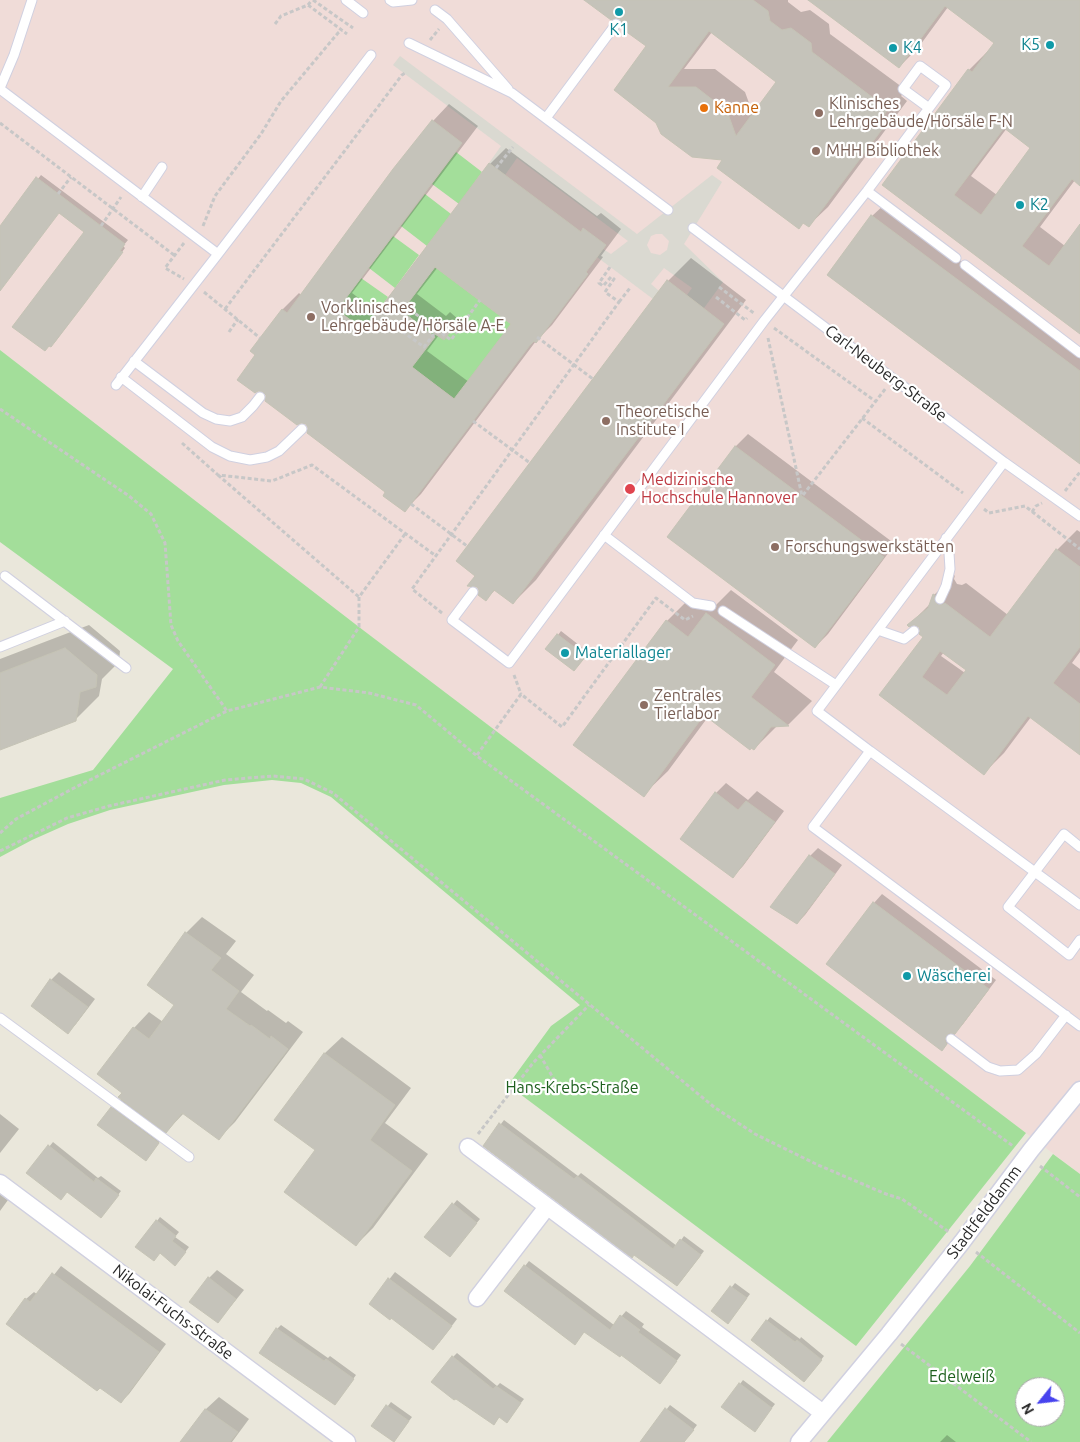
<!DOCTYPE html>
<html>
<head>
<meta charset="utf-8">
<style>
	body { margin:0 }
	#map { position:relative; width:1080px; height:1442px; overflow:hidden; background:#eae7db; font-family:Ubuntu,sans-serif }
	canvas { display:block }
	.north { position:absolute; left:1015px; top:1377px; width:50px; height:50px; box-sizing:border-box; background:#fff; border:1px solid #a9a9a9; border-radius:50%; rotate:241deg; font-size:14px; font-weight:700; line-height:20px; text-align:center; color:#282828 }
	.north::after { content:''; display:block; margin:auto; width:18px; height:22px; background:#4743ee; clip-path:polygon(50% 0,100% 100%,50% 72%,0 100%) }
</style>
</head>
<body>
<div id="map">
<canvas width="1080" height="1442"></canvas>
<div class="north">N</div>
</div>
<script>
const g = document.querySelector('canvas').getContext('2d');
g.lineJoin = 'round';
function paint(path, color) {
  g.fillStyle = color;
  g.fill(path, 'evenodd');
}
function toPath(rows) {
  const path = new Path2D();
  for (const r of rows) {
    path.moveTo(r[0], r[1]);
    for (let i = 2; i < r.length; i += 2) path.lineTo(r[i], r[i + 1]);
  }
  return path;
}
function stroke(path, color, width, dash) {
  g.strokeStyle = color;
  g.lineWidth = width;
  g.lineCap = dash ? 'butt' : 'round';
  g.setLineDash(dash || []);
  g.stroke(path);
}
function drawText(font, color, halo, rows, align = 'center') {
  g.font = font + ' Ubuntu,sans-serif';
  g.lineWidth = 4.5;
  g.setLineDash([]);
  g.textBaseline = 'middle';
  g.strokeStyle = halo;
  g.fillStyle = color;
  for (const [text, x, y, turn = 0] of rows) {
    g.save();
    g.translate(x, y);
    g.rotate((+turn || 0) * Math.PI / 180);
    g.textAlign = isNaN(turn) ? turn : align;
    if (halo) g.strokeText(text, 0, 0);
    g.fillText(text, 0, 0);
    g.restore();
  }
}
paint(toPath([
	[0,0,1080,0,1080,1174,359,627,0,350]
]), '#f0dcd8');
paint(toPath([
	[456,152,482,172,459,204,432,184],
	[425,194,451,214,427,246,401,226],
	[393,236,419,255,395,288,369,268],
	[435,267,511,324,455,399,378,342],
	[361,278,388,297,364,330,337,310],
	[0,350,359,627,1026,1133,856,1346,508,1085,551,1026,580,1005,331,797,301,783,272,780,224,785,110,810,68,824,32,840,0,857,0,798,93,770,173,669,0,542],
	[1053,1154,1080,1174,1080,1442,827,1442,970,1266],
	[1025,1387,1055,1387,1055,1417,1025,1417]
]), '#a3de9a');
paint(toPath([
	[400,56,637,234,712,175,722,182,684,244,723,282,704,308,687,295,692,288,664,268,651,284,659,291,653,299,597,257,603,249,611,254,628,241,517,158,505,175,489,163,501,146,393,65],
	[656,234,662,234,669,241,667,250,660,255,651,253,647,245,651,236]
]), '#dad9d1');
paint(toPath([
	[586,0,788,0,788,2,801,12,810,10,829,24,830,34,906,90,901,96,907,101,828,207,809,225,724,158,692,156,648,46,624,24,621,18],
	[712,32,778,81,753,114,745,92,715,69,684,69],
	[810,0,1080,0,1080,184,1075,180,1040,227,1065,246,1080,226,1080,333,883,185,969,70,996,43,948,7,918,48,899,67],
	[1007,128,1032,147,997,195,971,176],
	[449,104,478,126,352,293,377,312,490,164,506,148,597,216,601,213,621,229,601,256,603,257,552,325,536,341,421,494,405,510,387,492,309,428,307,423,267,395,257,355,282,310,299,293,301,295,433,121],
	[438,267,513,323,469,382,427,351,439,335,444,338,459,320,450,312,446,316,417,294],
	[41,175,128,240,123,246,125,248,55,342,86,232,59,211,0,290,0,228],
	[885,204,1080,350,1080,455,828,274,872,216],
	[691,258,746,300,536,580,513,603,496,589,486,599,478,586,668,281],
	[748,434,895,544,828,634,815,647,668,537,736,446],
	[1077,530,1080,532,1080,652,1072,663,1080,669,1080,754,1031,717,1004,753,984,773,881,695,925,637,919,626,914,623,909,625,931,603,934,595,955,575,954,579,957,584,962,585,966,583,1008,615,1057,550],
	[944,652,968,670,965,673,941,656],
	[731,590,798,640,774,672,812,701,788,725,777,726,754,749,708,717,668,771,643,795,667,621,691,597,710,611],
	[89,625,120,651,119,662,102,679,99,696,75,720,0,749,0,659],
	[561,631,588,652,578,666,558,635],
	[726,783,748,800,757,791,784,811,743,866,732,877,716,793],
	[818,848,842,865,805,915,797,923,772,907,810,856],
	[882,894,996,980,963,1024,954,1033,955,1035,950,1041,942,1049,874,903],
	[202,917,236,941,226,954,254,975,241,992,267,1011,268,1010,286,1023,288,1021,303,1032,235,1122,219,1138,184,1113,165,1133,166,1134,146,1159,112,1108,122,1098,124,1092,134,1028,149,1012,163,1022,176,1005,148,984,186,933],
	[59,972,95,999,76,1024,68,1032,51,980],
	[342,1037,411,1088,385,1123,428,1154,373,1228,356,1245,317,1150,276,1120,325,1053],
	[0,1114,19,1129,0,1153],
	[504,1120,578,1176,581,1173,677,1246,684,1236,704,1251,681,1281,677,1285,485,1145],
	[53,1142,98,1178,101,1176,121,1191,101,1217,68,1191,28,1173],
	[0,1194,8,1200,0,1211],
	[457,1200,480,1219,453,1252,426,1237],
	[160,1217,179,1232,175,1237,189,1247,179,1260,157,1221],
	[529,1261,614,1325,626,1311,644,1324,642,1327,681,1355,665,1377,622,1354,585,1331,579,1338,525,1266],
	[61,1266,166,1344,129,1394,121,1402,26,1299,34,1292,38,1295],
	[217,1270,244,1290,218,1322,209,1278],
	[395,1272,457,1319,439,1343,370,1304],
	[735,1283,750,1294,732,1318,713,1311],
	[770,1317,800,1339,801,1337,824,1356,808,1377,752,1340],
	[281,1325,328,1358,330,1356,356,1375,338,1400,277,1329],
	[457,1353,497,1386,500,1383,524,1399,507,1421,500,1416,494,1424,453,1357],
	[743,1380,775,1404,758,1426,740,1384],
	[219,1397,249,1419,232,1442,182,1442,206,1409],
	[391,1402,412,1417,397,1437,373,1425],
	[670,1405,697,1425,684,1442,652,1442,645,1437],
	[947,1435,956,1442,940,1442]
]), '#0003');
const building = toPath([
	[584,0,753,0,768,11,770,21,782,30,791,28,811,43,812,52,888,109,884,115,889,120,809,227,803,223,799,229,717,168,722,160,692,157,661,134,656,123,614,90,646,46,621,28,622,24,620,19,616,18,611,20,584,0],
	[709,31,776,82,736,136,727,111,696,87,668,87,709,31],
	[808,0,1080,0,1080,186,1072,179,1022,246,1049,266,1080,224,1080,334,882,185,968,69,972,72,994,43,945,6,899,68,808,0],
	[1004,128,1030,148,981,215,954,195,1004,128],
	[432,120,462,143,337,310,364,330,489,163,581,232,583,228,606,245,586,272,588,274,536,343,534,341,530,345,405,512,383,496,385,492,307,433,308,428,306,424,301,423,297,425,265,401,266,395,263,392,258,391,255,393,237,380,255,355,250,351,282,309,287,313,393,169,432,120],
	[435,267,511,324,454,399,412,367,435,337,402,311,435,267],
	[36,177,125,244,120,251,123,252,84,304,51,347,49,346,45,351,12,327,84,232,59,213,0,291,0,226,36,177],
	[871,215,1080,371,1080,464,827,275,871,215],
	[667,280,724,324,513,604,494,590,486,601,478,595,479,590,477,587,467,586,475,576,456,561,667,280],
	[441,320,452,329,444,340,432,332,441,320],
	[735,446,884,557,815,648,667,537,735,446],
	[1056,549,1080,567,1080,647,1053,683,1080,704,1080,755,1028,716,984,775,879,695,923,637,919,634,920,631,919,627,914,625,909,627,907,625,928,608,933,594,935,595,934,600,937,604,941,605,945,603,990,637,1056,549],
	[940,651,966,670,947,695,922,677,940,651],
	[706,613,775,665,751,697,789,726,771,727,754,750,751,748,750,750,704,715,644,797,573,745,666,620,688,637,706,613],
	[557,634,586,656,574,671,545,649,557,634],
	[65,648,97,675,96,687,80,692,76,721,0,750,0,673,65,648],
	[715,792,738,810,746,801,775,822,733,878,680,839,715,792],
	[809,855,835,874,797,924,770,907,809,855],
	[873,902,989,989,955,1034,949,1033,946,1036,945,1041,947,1044,942,1051,826,964,873,902],
	[185,932,221,958,211,970,239,991,226,1009,250,1026,251,1025,270,1039,271,1036,288,1049,219,1140,182,1113,166,1133,118,1097,122,1093,97,1074,133,1027,149,1039,174,1005,147,985,185,932],
	[50,979,88,1007,68,1034,31,1006,50,979],
	[324,1053,395,1105,370,1140,412,1171,356,1246,284,1192,315,1150,274,1120,324,1053],
	[111,1107,159,1143,146,1161,97,1125,111,1107],
	[499,1123,574,1179,577,1176,673,1249,680,1239,701,1255,677,1286,634,1255,632,1258,483,1146,499,1123],
	[48,1145,94,1182,96,1178,119,1195,101,1218,67,1192,61,1200,26,1173,48,1145],
	[452,1203,477,1223,450,1257,424,1237,452,1203],
	[156,1220,176,1236,172,1241,186,1252,175,1266,160,1253,154,1261,135,1247,156,1220],
	[524,1265,610,1330,620,1315,640,1330,638,1332,677,1361,660,1384,621,1355,620,1357,584,1332,575,1345,504,1291,524,1265],
	[52,1273,159,1352,121,1403,100,1388,97,1391,6,1324,25,1298,30,1302,52,1273],
	[208,1277,236,1299,218,1323,189,1302,208,1277],
	[388,1278,452,1326,433,1350,391,1318,390,1320,369,1304,388,1278],
	[730,1286,747,1298,728,1324,711,1311,730,1286],
	[766,1320,795,1342,797,1340,822,1360,804,1382,751,1340,766,1320],
	[276,1328,324,1361,326,1359,354,1379,335,1405,259,1353,276,1328],
	[452,1356,493,1389,496,1386,521,1403,507,1423,499,1417,494,1425,456,1399,454,1400,431,1382,452,1356],
	[739,1383,772,1408,755,1432,721,1407,739,1383],
	[386,1405,409,1421,394,1442,371,1426,386,1405],
	[665,1408,694,1430,684,1442,640,1442,665,1408],
	[205,1409,238,1432,230,1442,180,1442,205,1409]
]);
paint(building, '#c5c3ba');
stroke(building, '#c5c3b5', 1);
const service = toPath([
	[346,0,363,13],
	[390,0,393,2,412,0],
	[435,10,447,19,508,89],
	[409,43,512,93,668,210],
	[0,88,14,55,32,0],
	[0,89,218,254],
	[546,118,616,24],
	[867,191,956,258],
	[142,197,162,167],
	[693,228,1004,462,1080,516],
	[965,265,1080,353],
	[134,361,203,413,216,419,230,421,242,417,253,406,260,397],
	[121,377,212,447,230,456,250,460,267,457,279,451,302,429],
	[116,385,218,254,371,55],
	[1004,462,817,711,870,751,813,827,1080,1026],
	[604,535,693,603,711,606],
	[5,576,126,668],
	[473,592,452,620,509,663,764,321,867,191,929,108,946,85,920,66,903,89,929,108],
	[940,599,946,586,950,569,949,553,946,538],
	[723,611,836,685],
	[878,630,904,639,914,631],
	[0,647,65,621],
	[870,751,1080,905],
	[1080,847,1064,834,1008,907,1069,955,1080,940],
	[0,1018,189,1157],
	[951,1039,988,1067,1000,1071,1018,1070,1036,1054,1066,1015]
]);
const minor = toPath([
	[468,1147,823,1413],
	[0,1183,347,1442],
	[477,1298,547,1207],
	[799,1442,889,1334,962,1242,1031,1150,1080,1090]
]);
stroke(service, '#d0d0e0', 11);
stroke(minor, '#d0d0e0', 19);
stroke(toPath([
	[313,0,353,28],
	[308,5,347,34],
	[275,24,281,16,308,5,312,0],
	[430,40,439,29],
	[0,123,174,255],
	[496,168,513,147],
	[58,194,71,177],
	[101,226,121,197],
	[203,226,215,196,261,134,281,101,338,33,342,30],
	[184,243,165,268,184,279],
	[719,287,755,314],
	[204,292,260,338],
	[716,297,745,320,747,318],
	[619,302,630,288],
	[405,306,451,340,480,300],
	[225,309,402,75,405,73],
	[392,324,424,347,437,330],
	[774,328,875,401],
	[229,332,238,319],
	[768,338,802,496],
	[0,409,129,496,151,514,165,543,171,625,178,641,227,711],
	[862,418,963,493],
	[182,443,218,475,272,481,312,465,436,556],
	[218,475,359,597],
	[1065,491,1080,472],
	[803,495,886,388],
	[984,509,989,513,1025,506,1080,549],
	[1032,512,1036,506,1042,503],
	[442,613,412,589,619,302,605,292,614,279,611,277,603,286,599,283,610,267],
	[514,675,521,694],
	[320,687,359,627,359,597,405,534],
	[477,755,521,694,562,727,656,598,685,620,693,616],
	[0,833,16,819,74,788,227,711,320,687,369,693,416,705,477,756,1013,1146],
	[0,851,67,818,109,806,225,780,273,776,304,779,333,793,714,1107,755,1134,818,1165,886,1194,902,1199,949,1232],
	[540,1055,556,1083],
	[478,1134,533,1063,589,1005],
	[1040,1166,1080,1197],
	[976,1252,1080,1333],
	[901,1344,1031,1442]
]), '#c7c7c7', 3, [4, 2.5]);
stroke(service, '#fff', 9);
stroke(minor, '#fff', 16);
stroke(toPath([
	[537,337,593,379],
	[473,421,530,463],
	[411,504,467,546]
]), '#c7c7c7', 3, [4, 2.5]);
for (const [x, y, r, color] of [
	[619,12,5,"#0f9aa8"],
	[1050,45,5,"#0f9aa8"],
	[893,48,5,"#0f9aa8"],
	[704,108,5,"#e8710a"],
	[819,113,5,"#8d6e63"],
	[816,151,5,"#8d6e63"],
	[1020,205,5,"#0f9aa8"],
	[311,317,5,"#8d6e63"],
	[606,421,5,"#8d6e63"],
	[630,489,6,"#e0444e"],
	[775,547,5,"#8d6e63"],
	[565,653,5,"#0f9aa8"],
	[644,705,5,"#8d6e63"],
	[907,976,5,"#0f9aa8"]
]) {
  const dot = new Path2D();
  dot.arc(x, y, r, 0, 2 * Math.PI);
  g.fillStyle = color;
  g.fill(dot);
  stroke(dot, '#fff', 2);
}
drawText('16px', '#0d838f', '#fff', [
	["K1",619,30,"center"],
	["K5",1040,45,"right"],
	["K4",903,48],
	["K2",1030,205],
	["Materiallager",575,653],
	["Wäscherei",917,976]
], 'left');
drawText('16px', '#785e54', '#fff', [
	["Klinisches",829,104],
	["Lehrgebäude/Hörsäle F-N",829,122],
	["MHH Bibliothek",826,151],
	["Vorklinisches",321,308],
	["Lehrgebäude/Hörsäle A-E",321,326],
	["Theoretische",616,412],
	["Institute I",616,430],
	["Forschungswerkstätten",785,547],
	["Zentrales",654,696],
	["Tierlabor",654,714]
], 'left');
drawText('16px', '#c56008', '#fff', [
	["Kanne",714,108]
], 'left');
drawText('16px', '#282828', '#fff', [
	["Carl-Neuberg-Straße",886,373,37],
	["Stadtfelddamm",984,1212,-53],
	["Nikolai-Fuchs-Straße",173,1312,37]
]);
drawText('16px', '#be3a42', '#fff', [
	["Medizinische",641,480],
	["Hochschule Hannover",641,498]
], 'left');
drawText('16px', '#1e601e', '#fff', [
	["Hans-Krebs-Straße",572,1088],
	["Edelweiß",962,1377]
]);
</script>
</body>
</html>
